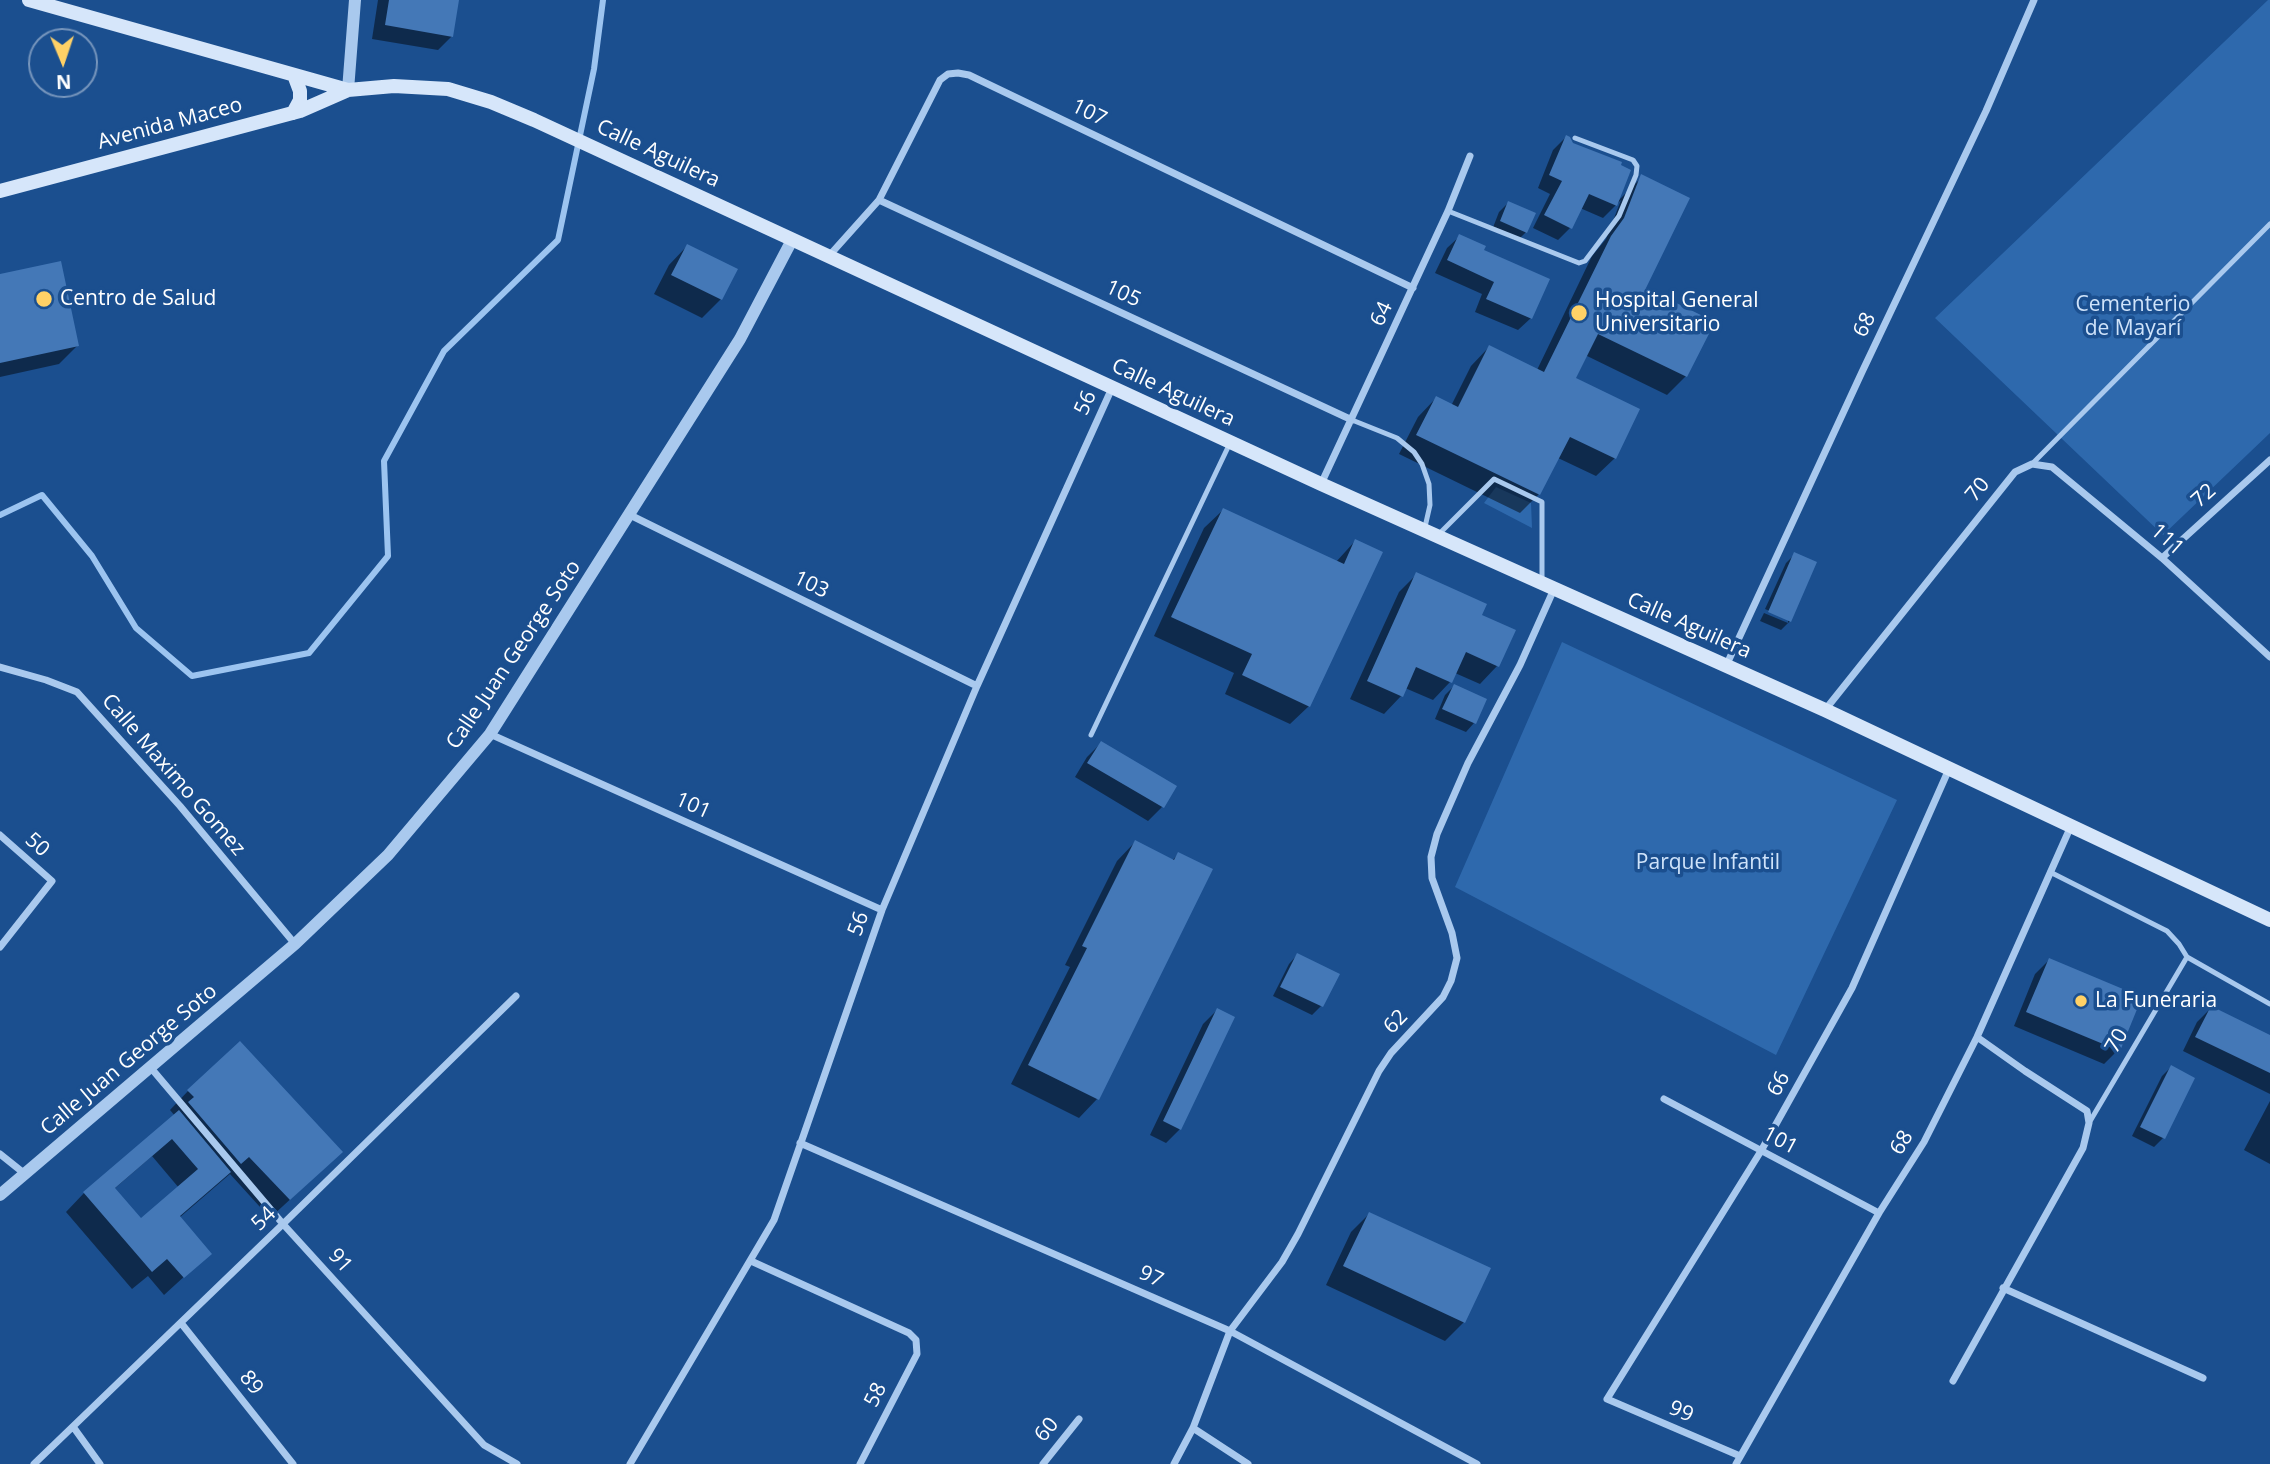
<!DOCTYPE html>
<html>
<head>
<meta charset="utf-8">
<style>
	body { margin:0 }
	#map { position:relative; width:2270px; height:1464px; overflow:hidden; background:#1b4f8f; font-family:"Open Sans",sans-serif }
	canvas { display:block }
	.north { position:absolute; left:28px; top:28px; width:70px; height:70px; box-sizing:border-box; background:#1b4f8f; border:2px solid #7695bc; border-radius:50%; rotate:178deg; font-size:19px; font-weight:700; line-height:28px; text-align:center; color:#fff }
	.north::after { content:''; display:block; margin:auto; width:24px; height:32px; background:#ffd166; clip-path:polygon(50% 0,100% 100%,50% 72%,0 100%) }
</style>
</head>
<body>
<div id="map">
<canvas width="2270" height="1464"></canvas>
<div class="north">N</div>
</div>
<script>
const g = document.querySelector('canvas').getContext('2d');
g.lineJoin = 'round';
function paint(path, color) {
  g.fillStyle = color;
  g.fill(path, 'evenodd');
}
function toPath(rows) {
  const path = new Path2D();
  for (const r of rows) {
    path.moveTo(r[0], r[1]);
    for (let i = 2; i < r.length; i += 2) path.lineTo(r[i], r[i + 1]);
  }
  return path;
}
function stroke(path, color, width, dash) {
  g.strokeStyle = color;
  g.lineWidth = width;
  g.lineCap = dash ? 'butt' : 'round';
  g.setLineDash(dash || []);
  g.stroke(path);
}
function drawText(font, color, halo, rows, align = 'center') {
  g.font = font + ' "Open Sans",sans-serif';
  g.lineWidth = 7;
  g.setLineDash([]);
  g.textBaseline = 'middle';
  g.strokeStyle = halo;
  g.fillStyle = color;
  for (const [text, x, y, turn = 0] of rows) {
    g.save();
    g.translate(x, y);
    g.rotate((+turn || 0) * Math.PI / 180);
    g.textAlign = isNaN(turn) ? turn : align;
    if (halo) g.strokeText(text, 0, 0);
    g.fillText(text, 0, 0);
    g.restore();
  }
}
paint(toPath([
	[2268,0,2270,0,2270,433,2163,535,1935,318],
	[1496,487,1531,503,1532,528,1484,503],
	[1562,642,1897,800,1776,1055,1455,887]
]), '#2e69ad');
paint(toPath([
	[378,0,458,0,452,36,438,50,372,39],
	[1566,137,1618,201,1642,177,1643,289,1686,376,1667,395,1585,355,1574,379,1615,458,1596,476,1558,458,1539,494,1520,513,1399,454,1418,417,1436,398,1451,406,1471,366,1489,347,1537,370,1592,256,1606,239,1621,200,1603,218,1580,208,1570,228,1558,240,1533,228,1550,194,1538,188,1553,150],
	[1508,203,1526,232,1517,241,1492,230,1499,212],
	[1460,236,1482,251,1531,318,1518,330,1475,312,1482,294,1435,273,1447,248],
	[687,246,721,299,702,318,654,294,669,265],
	[0,275,77,346,59,364,0,377],
	[1223,510,1336,562,1355,541,1309,706,1290,724,1225,694,1234,673,1154,636,1204,528],
	[1795,554,1790,621,1781,630,1760,621,1764,613,1788,623,1788,619,1765,609,1786,563],
	[1417,574,1480,616,1497,666,1480,684,1455,673,1450,682,1433,700,1405,688,1401,696,1384,714,1350,699,1399,592],
	[1454,686,1474,723,1466,732,1435,719,1445,695],
	[1101,743,1174,787,1162,807,1148,821,1075,777,1087,757],
	[1135,842,1172,861,1178,854,1097,1099,1079,1118,1011,1084,1070,967,1065,965,1117,861],
	[1297,955,1337,974,1321,1006,1312,1015,1273,996,1289,964],
	[2049,960,2118,1050,2104,1064,2014,1026,2035,974],
	[2211,1008,2270,1037,2270,1094,2183,1051,2197,1022],
	[1217,1010,1180,1129,1166,1143,1150,1135,1203,1024],
	[2171,1067,2193,1078,2163,1138,2154,1147,2132,1136,2162,1076],
	[188,1091,322,1170,270,1218,230,1174,179,1218,210,1253,164,1295,148,1276,132,1289,66,1212,84,1193,175,1116,170,1110],
	[152,1156,179,1188,141,1220,114,1189],
	[2270,1101,2270,1164,2244,1150],
	[1369,1214,1464,1322,1445,1341,1326,1285,1351,1232]
]), '#0007');
stroke(toPath([
	[0,515,42,495,92,556,136,628,192,676,309,653,388,556,384,461,444,351,558,240,594,69,603,0]
]), '#9cc4f0', 6);
paint(toPath([
	[389,0,459,0,453,37,385,25],
	[1566,135,1570,137,1573,143,1622,162,1621,165,1631,170,1617,206,1589,194,1572,229,1544,215,1562,181,1549,175],
	[1641,174,1690,198,1646,288,1715,322,1687,377,1598,334,1576,378,1640,409,1616,459,1570,437,1540,495,1416,435,1436,396,1458,407,1489,345,1544,372,1611,236,1624,218],
	[1508,201,1536,213,1527,233,1500,221],
	[1459,234,1486,246,1484,250,1550,279,1532,319,1486,299,1494,282,1447,260],
	[687,244,738,269,722,300,671,275],
	[61,261,79,346,0,363,0,274],
	[1223,508,1344,564,1355,539,1383,552,1310,707,1242,675,1252,654,1171,617],
	[1794,552,1817,562,1791,622,1768,612],
	[1416,572,1487,604,1482,615,1516,630,1499,667,1466,652,1452,683,1416,667,1403,697,1367,681],
	[1454,684,1487,699,1476,724,1442,709],
	[1101,741,1177,786,1164,808,1087,763],
	[1135,840,1174,860,1178,852,1213,869,1099,1100,1028,1065,1087,948,1082,946],
	[1297,953,1340,974,1323,1007,1280,987],
	[2049,958,2142,997,2120,1051,2026,1012],
	[2211,1006,2270,1035,2270,1073,2195,1037],
	[1217,1008,1235,1017,1181,1130,1163,1121],
	[240,1041,343,1152,290,1200,249,1157,241,1164,188,1102,194,1097,187,1090],
	[2171,1065,2195,1078,2165,1139,2140,1127],
	[179,1110,231,1172,180,1216,212,1254,184,1278,167,1259,152,1272,83,1192],
	[172,1139,198,1169,141,1218,115,1188],
	[1369,1212,1491,1268,1465,1323,1343,1266]
]), '#4478b7');
stroke(toPath([
	[1448,211,1579,263,1585,261,1619,216,1636,175,1637,166,1633,160,1575,138],
	[1352,420,1397,438,1414,452,1422,464,1429,484,1430,505,1425,527],
	[2032,464,2270,224],
	[1439,534,1494,479,1542,502,1542,581],
	[1091,735,1230,443],
	[2050,872,2167,931,2179,944,2187,957,2089,1123],
	[2187,957,2270,1004]
]), '#a9c9ee', 5);
stroke(toPath([
	[879,200,1352,420],
	[828,257,879,200,940,80,948,74,958,73,969,75,1413,288],
	[1321,484,1448,211,1470,156],
	[630,515,977,686],
	[2162,558,2270,460],
	[1726,666,1862,372,1986,111,2034,0],
	[0,667,46,680,77,692,180,806,295,944],
	[1825,710,2015,472,2032,464,2052,467,2162,558,2270,657],
	[490,734,882,910],
	[0,835,52,881,0,947],
	[151,1068,283,1224,484,1445,517,1464],
	[1664,1099,1879,1213],
	[800,1143,1230,1331,1477,1464],
	[0,1154,25,1174],
	[751,1261,909,1333,916,1340,917,1354,860,1464],
	[2003,1288,2203,1378],
	[181,1323,293,1464],
	[1953,1381,2083,1148,2089,1123,2087,1111,2025,1071,1977,1037],
	[74,1428,100,1464],
	[1193,1428,1248,1464],
	[1740,1456,1607,1399,1761,1151,1852,988,1949,769],
	[34,1464,283,1224,516,996],
	[630,1464,774,1220,882,910,977,686,1112,388],
	[1043,1464,1079,1419],
	[1174,1464,1193,1428,1230,1331,1282,1262,1298,1234,1379,1071,1391,1053,1443,997,1451,981,1457,958,1452,933,1432,878,1431,857,1437,834,1468,763,1520,665,1554,589],
	[1736,1464,1879,1213,1924,1142,1977,1037,2071,826]
]), '#a9c9ee', 7);
stroke(toPath([
	[348,90,355,0],
	[0,1195,295,944,388,855,490,734,740,339,792,240]
]), '#a9c9ee', 12);
stroke(toPath([
	[29,0,348,90,394,86,448,89,491,102,534,120,1321,484,1825,710,2270,920],
	[293,113,300,100,300,91,294,75],
	[0,191,300,111,348,90]
]), '#d6e6fa', 14);
for (const [x, y, r, color] of [
	[44,299,9,"#ffd166"],
	[1579,313,9,"#ffd166"],
	[2081,1001,7,"#ffd166"]
]) {
  const dot = new Path2D();
  dot.arc(x, y, r, 0, 2 * Math.PI);
  g.fillStyle = color;
  g.fill(dot);
  stroke(dot, '#1b4f8f', 2.5);
}
drawText('21px', '#fff', '#1b4f8f', [
	["107",1089,113,26],
	["Avenida Maceo",170,124,-15],
	["Calle Aguilera",658,154,25],
	["105",1123,294,25],
	["64",1382,314,-65],
	["68",1865,325,-64],
	["Calle Aguilera",1173,393,25],
	["56",1086,403,-66],
	["70",1978,490,-51],
	["72",2204,496,-42],
	["111",2167,540,41],
	["103",811,585,26],
	["Calle Aguilera",1689,626,24],
	["Calle Juan George Soto",514,655,-56],
	["Calle Maximo Gomez",173,775,49],
	["101",693,806,24],
	["50",37,845,42],
	["56",859,924,-70],
	["62",1396,1022,-46],
	["70",2117,1041,-60],
	["Calle Juan George Soto",129,1060,-40],
	["66",1779,1084,-61],
	["101",1780,1141,28],
	["68",1902,1143,-59],
	["54",264,1219,-44],
	["91",340,1261,48],
	["97",1151,1277,24],
	["89",251,1383,51],
	["58",876,1395,-63],
	["99",1681,1412,23],
	["60",1047,1430,-51]
]);
drawText('21px', '#fff', '#1b4f8f', [
	["Centro de Salud",60,299],
	["Hospital General",1595,301],
	["Universitario",1595,325],
	["La Funeraria",2095,1001]
], 'left');
drawText('21px', '#cfe3fa', '#1b4f8f', [
	["Cementerio",2133,305],
	["de Mayarí",2133,329],
	["Parque Infantil",1708,863]
]);
</script>
</body>
</html>
